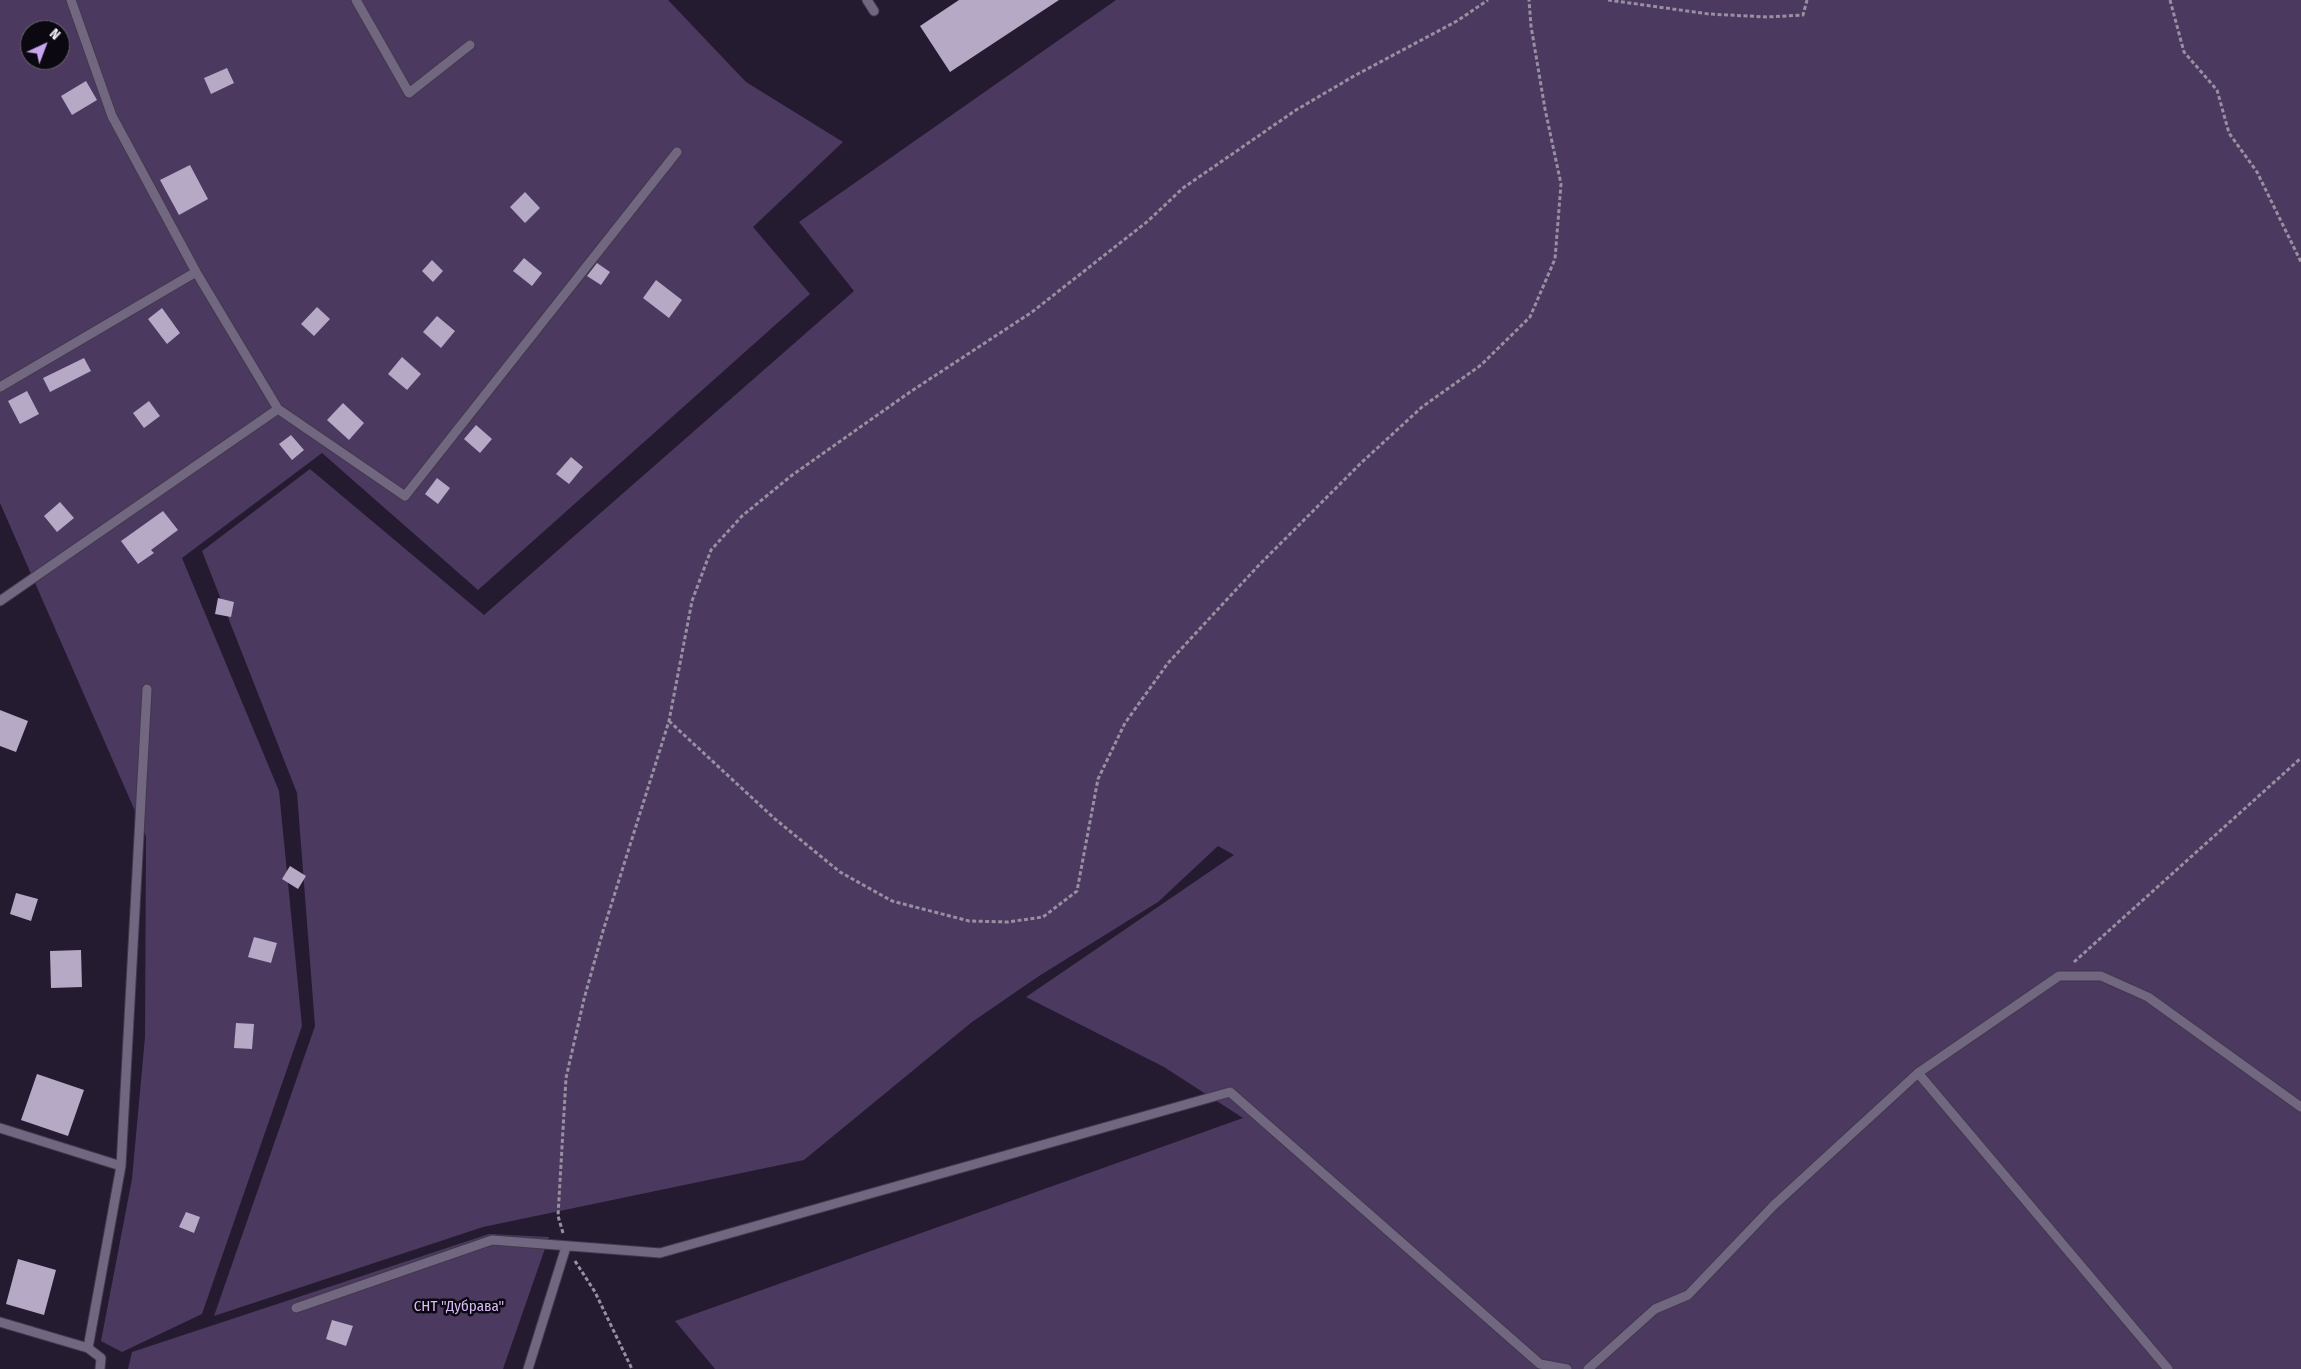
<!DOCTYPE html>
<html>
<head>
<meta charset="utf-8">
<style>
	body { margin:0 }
	#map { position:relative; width:2301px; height:1369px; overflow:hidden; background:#251b30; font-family:"Fira Sans Condensed",sans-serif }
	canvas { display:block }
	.north { position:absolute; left:20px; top:20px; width:50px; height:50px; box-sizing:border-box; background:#0c0811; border:1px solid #6a6670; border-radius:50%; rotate:43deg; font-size:14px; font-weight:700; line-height:20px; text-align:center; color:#f7f2fe }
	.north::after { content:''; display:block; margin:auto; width:18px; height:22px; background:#c8a6ef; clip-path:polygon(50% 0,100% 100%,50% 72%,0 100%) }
</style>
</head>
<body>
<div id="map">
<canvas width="2301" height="1369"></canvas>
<div class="north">N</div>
</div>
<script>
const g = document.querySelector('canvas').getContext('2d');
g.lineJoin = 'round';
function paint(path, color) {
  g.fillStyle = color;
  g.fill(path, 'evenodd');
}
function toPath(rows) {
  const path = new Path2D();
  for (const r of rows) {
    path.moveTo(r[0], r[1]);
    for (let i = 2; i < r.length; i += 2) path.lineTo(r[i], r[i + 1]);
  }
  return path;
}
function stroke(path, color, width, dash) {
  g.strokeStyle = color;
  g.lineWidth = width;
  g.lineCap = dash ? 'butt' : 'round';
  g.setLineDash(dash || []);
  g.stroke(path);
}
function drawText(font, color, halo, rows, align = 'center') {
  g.font = font + ' "Fira Sans Condensed",sans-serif';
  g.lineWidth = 5;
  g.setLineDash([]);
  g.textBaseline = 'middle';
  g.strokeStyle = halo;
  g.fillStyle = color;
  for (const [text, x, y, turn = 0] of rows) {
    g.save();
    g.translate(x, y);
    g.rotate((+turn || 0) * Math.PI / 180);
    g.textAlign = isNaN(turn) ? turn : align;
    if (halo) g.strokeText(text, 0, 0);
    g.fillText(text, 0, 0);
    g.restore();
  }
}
paint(toPath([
	[0,0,668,0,746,82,843,142,753,227,810,294,478,590,322,453,182,558,279,791,302,1026,202,1314,122,1352,101,1341,132,1179,145,1037,146,836,0,503],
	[30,30,60,30,60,60,30,60],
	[1116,0,2301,0,2301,1369,715,1369,675,1321,1243,1118,1164,1067,1026,997,1234,855,1218,846,1158,902,1039,976,972,1022,804,1160,483,1227,214,1316,315,1026,297,793,202,551,310,469,484,615,854,291,799,222],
	[489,1234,549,1237,503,1369,128,1369,132,1352]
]), '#4b395f');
paint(toPath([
	[959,0,1059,0,950,72,920,26],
	[227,68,234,83,211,94,204,78],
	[86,81,97,100,72,115,61,96],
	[190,165,208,199,179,215,160,180],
	[525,192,540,208,525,223,510,207],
	[524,258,542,273,532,286,513,271],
	[432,260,443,271,433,282,422,271],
	[597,263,610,272,601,285,587,276],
	[656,280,682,300,669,318,643,298],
	[317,307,330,319,314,336,301,324],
	[162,308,180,333,167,344,148,319],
	[437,316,455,331,441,348,423,332],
	[402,357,421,374,407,390,388,374],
	[84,358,91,371,50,392,43,378],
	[27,391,39,414,20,424,8,401],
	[149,401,160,416,144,428,133,413],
	[343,403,364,423,349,440,327,420],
	[476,425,492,439,480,453,464,439],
	[291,435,304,450,292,460,279,444],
	[571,457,583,467,569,484,556,474],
	[437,478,450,488,438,504,425,494],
	[60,502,74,518,57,532,44,516],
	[163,511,178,530,151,550,154,553,138,564,121,541],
	[218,598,234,602,231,617,215,614],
	[0,710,28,721,16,752,0,746],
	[290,866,306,876,298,889,282,879],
	[16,893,38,899,31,921,10,914],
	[254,937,277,943,271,963,248,957],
	[81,950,82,987,51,988,50,951],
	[236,1023,254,1024,252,1049,234,1048],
	[37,1074,84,1090,68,1136,21,1120],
	[186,1212,200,1217,194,1233,179,1227],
	[18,1259,56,1270,44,1315,6,1304],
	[332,1320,353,1326,346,1346,326,1339]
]), '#b5a9c5');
const service = toPath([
	[71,0,112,116,196,272],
	[356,0,409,93,470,45],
	[867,0,874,11],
	[0,387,196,272,278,409],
	[0,601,278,409,405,496,677,152],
	[1918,1073,2168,1369],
	[0,1128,121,1166,88,1348],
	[121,1166,147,689],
	[296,1308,492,1240,660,1253,1230,1092,1540,1364,1567,1369],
	[0,1322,88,1348,101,1358,100,1369],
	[528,1369,566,1247],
	[1588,1369,1655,1309,1688,1295,1774,1205,1918,1073,2059,976,2101,976,2148,997,2301,1107]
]);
stroke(service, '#41394b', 11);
stroke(toPath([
	[1608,0,1709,14,1767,17,1803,15,1807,0],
	[2170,0,2184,52,2217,90,2229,133,2257,172,2301,262],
	[669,721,775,819,840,872,892,901,969,921,1008,922,1043,917,1077,891,1098,779,1125,723,1168,663,1259,565,1361,463,1422,407,1481,365,1530,317,1555,259,1561,184,1545,109,1531,26,1529,0],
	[2074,962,2301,758],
	[563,1233,558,1216,566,1078,584,999,603,931,669,721,692,601,711,550,742,516,791,476,910,392,1032,312,1148,221,1183,188,1296,110,1354,76,1457,21,1488,0],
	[575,1261,595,1292,632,1369]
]), '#9790a0', 3, [4, 2.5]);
stroke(service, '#726780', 9);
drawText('15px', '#d6bcf4', '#0c0811', [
	["СНТ \"Дубрава\"",459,1307]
]);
</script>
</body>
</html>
